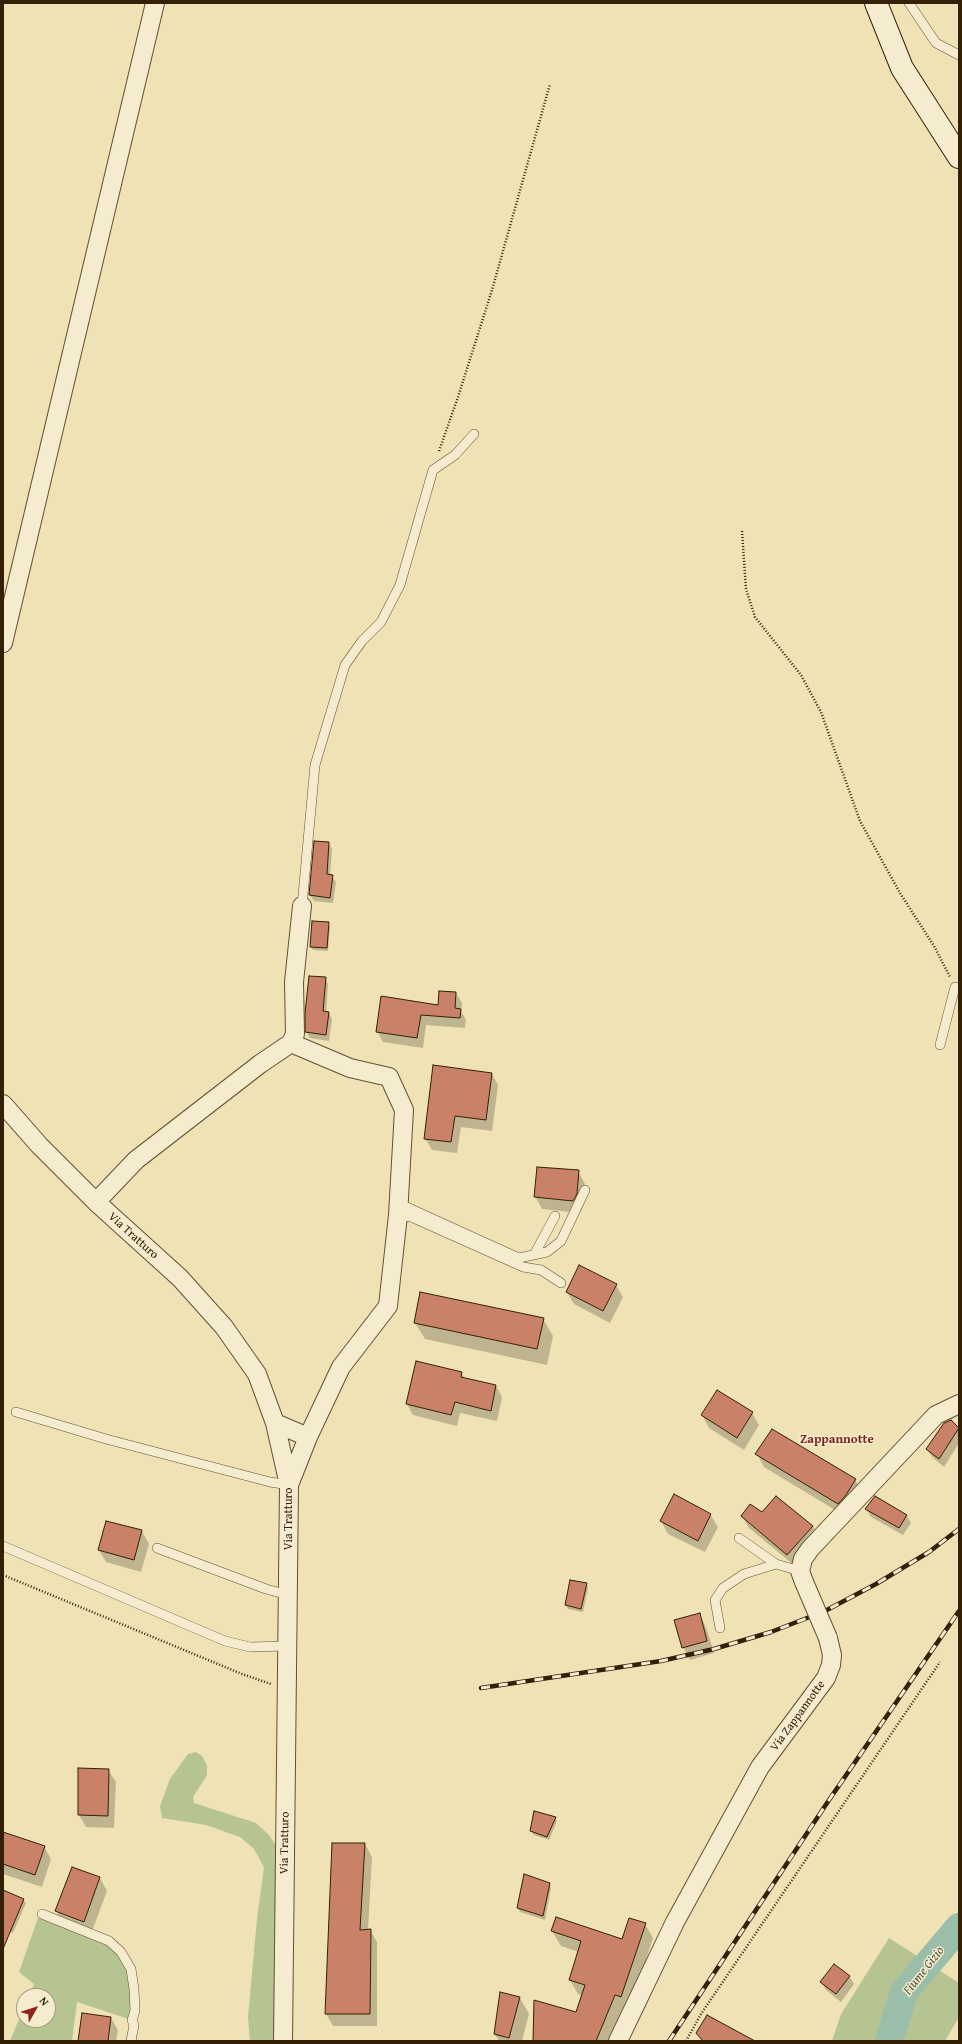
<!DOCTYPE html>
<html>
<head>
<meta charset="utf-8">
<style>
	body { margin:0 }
	#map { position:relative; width:962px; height:2044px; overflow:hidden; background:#efe2b5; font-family:"Gentium Book Plus",serif }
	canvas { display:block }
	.frame { position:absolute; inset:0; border:4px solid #332006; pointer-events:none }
	.north { position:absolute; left:16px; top:1988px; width:40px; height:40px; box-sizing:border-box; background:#f5eccf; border:1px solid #a79a7f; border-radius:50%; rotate:51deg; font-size:11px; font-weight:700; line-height:16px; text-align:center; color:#332006 }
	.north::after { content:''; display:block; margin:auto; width:14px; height:18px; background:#8f2418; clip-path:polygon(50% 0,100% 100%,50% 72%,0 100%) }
</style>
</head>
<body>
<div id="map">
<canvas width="962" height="2044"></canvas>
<div class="frame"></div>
<div class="north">N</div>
</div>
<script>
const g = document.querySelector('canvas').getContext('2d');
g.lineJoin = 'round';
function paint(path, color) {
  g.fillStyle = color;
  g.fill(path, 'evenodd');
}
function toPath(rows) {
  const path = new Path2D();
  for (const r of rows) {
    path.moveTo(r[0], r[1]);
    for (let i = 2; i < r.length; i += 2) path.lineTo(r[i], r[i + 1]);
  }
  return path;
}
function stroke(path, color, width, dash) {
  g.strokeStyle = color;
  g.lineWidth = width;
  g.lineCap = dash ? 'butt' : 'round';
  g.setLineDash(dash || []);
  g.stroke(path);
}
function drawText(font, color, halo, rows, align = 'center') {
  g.font = font + ' "Gentium Book Plus",serif';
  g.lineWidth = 3;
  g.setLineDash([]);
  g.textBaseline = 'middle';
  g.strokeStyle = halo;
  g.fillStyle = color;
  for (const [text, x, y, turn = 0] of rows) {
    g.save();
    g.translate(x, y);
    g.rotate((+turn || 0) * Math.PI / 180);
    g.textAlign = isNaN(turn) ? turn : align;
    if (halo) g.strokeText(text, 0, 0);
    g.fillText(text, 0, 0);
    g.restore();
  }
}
paint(toPath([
	[196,1752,202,1756,207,1765,207,1775,193,1797,194,1803,256,1823,269,1835,281,1853,278,2041,250,2041,248,2017,257,1919,264,1867,254,1849,240,1837,206,1825,162,1818,160,1806,170,1779,188,1754],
	[38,1918,94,1938,115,1950,127,1969,133,2004,132,2020,77,2002,72,2041,10,2041,24,2007,24,2020,48,2020,48,1996,29,1996,34,1984,19,1972],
	[889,1938,959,1983,959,2017,945,2041,832,2041,841,2014]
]), '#b5c491');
paint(toPath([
	[329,843,332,849,330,875,336,882,333,903,314,901,310,895],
	[328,923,330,927,328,951,313,950,311,946],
	[325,978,328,984,326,1013,329,1013,332,1019,329,1041,310,1038,306,1032],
	[456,993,462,1003,461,1011,466,1020,465,1028,426,1025,423,1048,383,1042,377,1031,439,1007],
	[492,1074,498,1085,492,1131,461,1127,457,1153,432,1150,425,1138],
	[578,1171,585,1184,583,1207,580,1213,542,1209,535,1196],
	[616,1285,623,1297,610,1323,574,1304,567,1292],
	[543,1319,553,1336,547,1365,425,1339,415,1323],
	[417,1362,461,1373,465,1379,496,1386,502,1397,497,1421,460,1413,457,1426,413,1415,407,1404],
	[752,1413,759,1425,744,1450,709,1428,702,1415],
	[950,1421,959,1427,959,1443,944,1467,932,1457,927,1449],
	[757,1454,855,1480,862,1492,845,1516,764,1467],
	[866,1509,906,1515,911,1523,903,1535,871,1517],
	[763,1513,813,1526,820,1539,795,1566,749,1528,742,1516],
	[710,1514,718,1527,705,1552,668,1534,661,1521],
	[142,1531,149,1544,141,1572,106,1562,99,1550],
	[586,1584,588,1588,583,1612,568,1609,566,1605],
	[699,1614,706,1627,714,1653,690,1660,683,1647],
	[79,1769,108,1770,116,1782,114,1828,86,1827,79,1815],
	[555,1818,557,1821,549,1840,534,1835,531,1831],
	[3,1833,44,1847,51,1859,42,1887,3,1874],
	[365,1844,372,1857,368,1930,370,1930,377,1942,377,2026,333,2026,326,2014],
	[72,1868,100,1878,107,1891,91,1934,63,1923,56,1911],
	[549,1884,551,1888,545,1920,520,1912,518,1908],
	[3,1891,23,1900,26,1903,13,1933,3,1929],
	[645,1924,653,1938,630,2011,610,2041,534,2041,577,2013,583,1996,578,1994,570,1980,579,1952,561,1946,552,1931,623,1940],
	[849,1976,854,1984,841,2002,826,1990,821,1982],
	[500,1993,520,1998,529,2014,522,2041,499,2041,495,2034],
	[111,2018,118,2030,116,2041,79,2041]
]), '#0003');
stroke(toPath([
	[889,2041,904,1992,959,1927]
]), '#9abeaa', 28);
const building = toPath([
	[314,841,329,842,327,874,333,875,330,898,309,895,314,841],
	[312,921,329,922,327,948,310,947,312,921],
	[309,976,326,977,323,1011,329,1012,326,1035,305,1032,305,1013,309,976],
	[439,991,456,992,455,1008,461,1009,460,1018,421,1015,417,1038,376,1032,381,996,438,1005,439,991],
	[433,1065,492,1073,486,1120,455,1116,451,1142,424,1139,433,1065],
	[537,1167,579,1170,577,1194,573,1201,534,1197,537,1167],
	[579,1265,617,1284,603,1311,566,1292,579,1265],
	[420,1292,544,1318,537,1349,414,1323,420,1292],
	[416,1361,462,1372,461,1377,496,1385,491,1411,455,1402,451,1415,406,1404,416,1361],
	[717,1390,753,1412,737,1438,701,1415,717,1390],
	[951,1420,959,1428,939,1459,926,1449,944,1423,951,1420],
	[772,1429,856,1479,846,1495,838,1504,755,1454,772,1429],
	[674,1494,711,1514,698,1541,660,1521,674,1494],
	[776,1496,813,1526,787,1555,741,1516,750,1504,762,1512,776,1496],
	[875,1496,907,1515,899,1528,865,1509,875,1496],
	[106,1521,142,1530,134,1560,98,1550,106,1521],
	[570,1580,587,1583,581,1609,565,1605,570,1580],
	[700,1613,707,1641,682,1648,674,1620,700,1613],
	[78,1768,109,1769,108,1816,78,1815,78,1768],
	[534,1811,556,1817,547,1837,530,1831,534,1811],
	[3,1832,45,1846,35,1875,3,1864,3,1832],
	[332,1843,365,1843,360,1930,371,1929,370,2014,325,2014,332,1843],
	[72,1867,100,1877,84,1922,55,1911,72,1867],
	[524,1874,550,1883,543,1916,517,1908,524,1874],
	[3,1890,24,1899,3,1949,3,1890],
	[556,1917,622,1939,629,1918,646,1923,621,1997,615,1995,596,2041,533,2041,534,2000,576,2012,585,1985,569,1980,581,1941,551,1931,556,1917],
	[834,1964,850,1976,836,1994,820,1982,834,1964],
	[500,1992,520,1997,509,2038,494,2034,500,1992],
	[82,2013,111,2017,108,2041,78,2041,82,2013],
	[707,2015,755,2041,703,2041,696,2033,707,2015]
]);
paint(building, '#c98167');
stroke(building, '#332006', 1);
const service = toPath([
	[909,3,936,43,959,55],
	[302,906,315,765,345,665,362,641,381,622,400,585,433,470,455,455,474,434],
	[940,1045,955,987,959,988],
	[398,1203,519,1258,547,1252,561,1241,585,1190],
	[398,1215,411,1217,523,1267,541,1270,561,1283],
	[534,1255,555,1216],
	[16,1412,106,1439,270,1482,289,1485],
	[739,1538,776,1564,800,1571],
	[3,1546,225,1641,250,1647,287,1646],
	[157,1548,266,1589,288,1595],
	[720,1628,715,1600,723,1588,744,1574,776,1564],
	[42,1914,109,1941,121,1952,131,1969,134,1989,135,2011,132,2020,134,2025,131,2041]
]);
const minor = toPath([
	[3,643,155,3],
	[3,1104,39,1145,96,1202,180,1278,224,1327,257,1374,275,1423,289,1485,283,2041],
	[96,1202,136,1160,260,1064,291,1043,295,1034,294,982,302,906],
	[275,1423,308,1437],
	[289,1485,308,1437,341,1367,388,1306,398,1215,404,1110,389,1077,350,1068,291,1043],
	[804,1582,800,1571,803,1559,810,1549,936,1415,959,1404],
	[618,2041,675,1922,760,1767,826,1678,831,1665,832,1655,828,1638]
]);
const secondary = toPath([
	[876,3,902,68,959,157]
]);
stroke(service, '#625032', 10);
stroke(minor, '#625032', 20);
stroke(secondary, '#332006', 24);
stroke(toPath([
	[439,451,458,397,492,290,550,84],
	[742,531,746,589,755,617,801,675,821,712,860,821,900,893,934,946,950,977],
	[3,1575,242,1674,271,1684],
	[686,2041,701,2014,940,1662]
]), '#332006', 2.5, [1, 2]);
stroke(service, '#f5eccf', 9);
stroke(minor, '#f5eccf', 18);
stroke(secondary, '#f5eccf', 22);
const rail = toPath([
	[481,1688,661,1661,714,1649,771,1632,825,1611,876,1584,929,1552,959,1529],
	[669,2041,829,1800,959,1611]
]);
stroke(rail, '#332006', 4.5);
stroke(rail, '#f5eccf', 3, [9]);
const minorBridge = toPath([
	[804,1582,828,1638]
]);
stroke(minorBridge, '#625032', 20, []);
stroke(minorBridge, '#f5eccf', 18);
drawText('12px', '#332006', '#f5eccf', [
	["Via Tratturo",133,1236,42],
	["Via Tratturo",289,1519,-90],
	["Via Zappannotte",798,1716,-54],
	["Via Tratturo",285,1843,-89]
]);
drawText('bold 13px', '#7a1f14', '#f5eccf', [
	["Zappannotte",837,1440]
]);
drawText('italic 13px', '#524f37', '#f5eccf', [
	["Fiume Gizio",924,1971,-52]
]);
</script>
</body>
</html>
